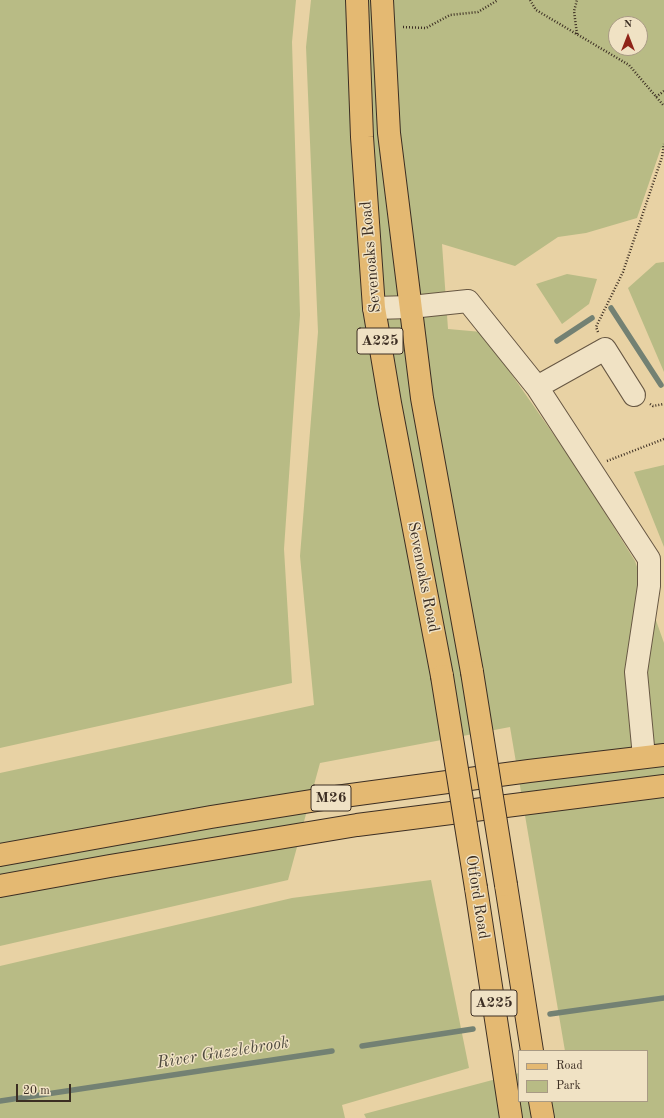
<!DOCTYPE html>
<html>
<head>
<meta charset="utf-8">
<style>
	body { margin:0 }
	#map { position:relative; width:664px; height:1118px; overflow:hidden; background:#e8d2a4; font-family:"Old Standard TT",serif }
	canvas { display:block }
	.legend { position:absolute; left:518px; top:1050px; width:130px; height:52px; box-sizing:border-box; background:#f0e2c4; border:1px solid #a89a84; margin:0; padding:5px 7px; list-style:none; font-size:12px; color:#3c2e23 }
	.legend li { display:flex; align-items:center; gap:8px; height:20px }
	.legend b { width:20px; border:1px solid #a89a84 }
	.north { position:absolute; left:608px; top:16px; width:40px; height:40px; box-sizing:border-box; background:#f0e2c4; border:1px solid #a89a84; border-radius:50%; rotate:0deg; font-size:11px; font-weight:700; line-height:16px; text-align:center; color:#3c2e23 }
	.north::after { content:''; display:block; margin:auto; width:14px; height:18px; background:#8f2418; clip-path:polygon(50% 0,100% 100%,50% 72%,0 100%) }
	.scale { position:absolute; left:16px; top:1084px; width:55px; height:18px; box-sizing:border-box; border:2px solid #3c2e23; border-top:0; padding-left:5px; font-size:12px; line-height:14px; white-space:nowrap; color:#3c2e23; -webkit-text-stroke:3px #f0e2c4; paint-order:stroke }
</style>
</head>
<body>
<div id="map">
<canvas width="664" height="1118"></canvas>
<ul class="legend">
<li><b style="height:5px;background:#e4b972"></b>Road</li>
<li><b style="height:11px;background:#b8bb85"></b>Park</li>
</ul>
<div class="north">N</div>
<div class="scale">20 m</div>
</div>
<script>
const g = document.querySelector('canvas').getContext('2d');
g.lineJoin = 'round';
function paint(path, color) {
  g.fillStyle = color;
  g.fill(path, 'evenodd');
}
function toPath(rows) {
  const path = new Path2D();
  for (const r of rows) {
    path.moveTo(r[0], r[1]);
    for (let i = 2; i < r.length; i += 2) path.lineTo(r[i], r[i + 1]);
  }
  return path;
}
function stroke(path, color, width, dash) {
  g.strokeStyle = color;
  g.lineWidth = width;
  g.lineCap = dash ? 'butt' : 'round';
  g.setLineDash(dash || []);
  g.stroke(path);
}
function drawText(font, color, halo, rows, align = 'center') {
  g.font = font + ' "Old Standard TT",serif';
  g.lineWidth = 3;
  g.setLineDash([]);
  g.textBaseline = 'middle';
  g.strokeStyle = halo;
  g.fillStyle = color;
  for (const [text, x, y, turn = 0] of rows) {
    g.save();
    g.translate(x, y);
    g.rotate((+turn || 0) * Math.PI / 180);
    g.textAlign = isNaN(turn) ? turn : align;
    if (halo) g.strokeText(text, 0, 0);
    g.fillText(text, 0, 0);
    g.restore();
  }
}
paint(toPath([
	[0,0,296,0,292,42,300,315,284,549,292,683,0,748],
	[311,0,664,0,664,149,661,148,637,218,586,233,558,237,515,266,442,244,448,329,482,332,577,468,635,561,664,643,664,1118,366,1118,364,1114,519,1073,519,1101,647,1101,647,1051,565,1051,510,727,320,763,288,880,0,946,0,773,314,705,300,556,318,332,306,47],
	[616,24,640,24,640,48,616,48],
	[664,262,664,372,628,288,656,263],
	[567,274,597,279,589,304,562,324,536,284],
	[664,465,664,547,634,472],
	[431,880,469,1068,342,1105,345,1118,0,1118,0,966,292,898]
]), '#b8bb85');
stroke(toPath([
	[611,308,661,385],
	[557,341,592,318],
	[550,1014,664,998],
	[362,1046,473,1029],
	[0,1101,332,1051]
]), '#738173', 5.5);
const minor = toPath([
	[374,308,411,307,468,301,537,387,649,559,649,586,636,672,644,757],
	[537,387,605,349,634,395]
]);
const major = toPath([
	[357,0,362,137,374,308,390,403,442,676],
	[382,0,389,133,422,398,472,672],
	[506,885,532,1051],
	[476,888,511,1118],
	[540,1101,543,1118]
]);
const highway = toPath([
	[0,855,211,817,336,797,529,771,664,755],
	[0,886,110,866,357,825,664,786]
]);
stroke(minor, '#675743', 24);
stroke(major, '#3c2e23', 24);
stroke(highway, '#3c2e23', 24);
stroke(toPath([
	[530,0,536,10,629,65,664,106],
	[403,27,426,28,450,15,478,12,498,0],
	[577,34,574,11,577,0],
	[656,97,664,91],
	[598,332,596,327,623,272,662,157,664,144],
	[650,404,653,406,664,404],
	[607,461,664,439]
]), '#3c2e23', 2.5, [1, 2]);
stroke(minor, '#f0e2c4', 22);
stroke(major, '#e4b972', 22);
stroke(highway, '#e4b972', 22);
const majorBridge = toPath([
	[472,672,506,885],
	[442,676,476,888]
]);
stroke(majorBridge, '#3c2e23', 24, []);
stroke(majorBridge, '#e4b972', 22);
for (const [x, y, w] of [
	[380,341,46],
	[331,798,40],
	[494,1003,46]
]) {
  const box = new Path2D();
  box.roundRect(x - w / 2, y - 13, w, 26, 3);
  g.fillStyle = '#f0e2c4';
  g.fill(box);
  stroke(box, '#3c2e23', 1);
}
drawText('bold 15px', '#3c2e23', null, [
	["A225",380,341],
	["M26",331,798],
	["A225",494,1003]
]);
drawText('16px', '#3c2e23', '#f0e2c4', [
	["Sevenoaks Road",371,257,-95],
	["Sevenoaks Road",423,577,79],
	["Otford Road",477,897,81]
]);
drawText('italic 17px', '#4e4a3e', '#f0e2c4', [
	["River Guzzlebrook",223,1053,-9]
]);
</script>
</body>
</html>
